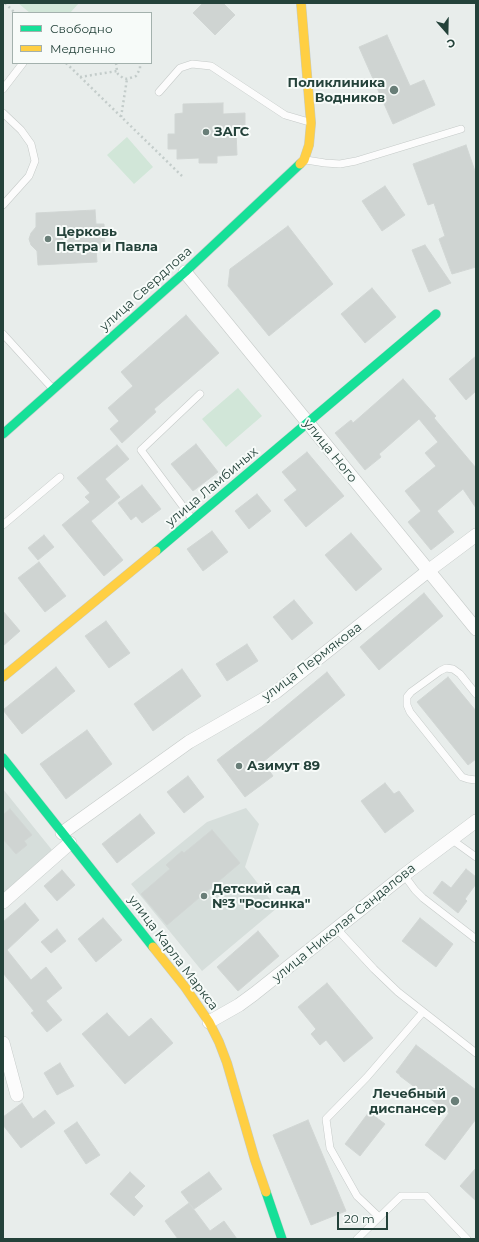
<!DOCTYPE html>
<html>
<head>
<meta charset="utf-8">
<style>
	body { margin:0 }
	#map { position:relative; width:479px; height:1242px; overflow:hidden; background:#e8edeb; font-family:Montserrat,sans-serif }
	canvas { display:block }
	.frame { position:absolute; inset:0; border:4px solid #24423a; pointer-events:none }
	.legend { position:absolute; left:12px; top:12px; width:140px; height:52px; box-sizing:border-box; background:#f7fbf9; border:1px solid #a3b1ad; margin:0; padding:5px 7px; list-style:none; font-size:12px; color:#24423a }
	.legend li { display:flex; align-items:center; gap:8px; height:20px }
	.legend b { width:20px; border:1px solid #a3b1ad }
	.north { position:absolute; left:427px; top:12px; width:40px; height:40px; -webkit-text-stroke:3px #f7fbf9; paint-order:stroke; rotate:160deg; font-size:11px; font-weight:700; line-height:16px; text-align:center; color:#24423a }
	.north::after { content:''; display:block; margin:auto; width:14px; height:18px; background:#24423a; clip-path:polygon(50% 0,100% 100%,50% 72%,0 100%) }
	.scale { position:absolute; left:337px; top:1212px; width:51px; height:18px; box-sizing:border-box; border:2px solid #24423a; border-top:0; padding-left:5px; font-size:12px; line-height:14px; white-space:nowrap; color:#24423a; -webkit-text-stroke:3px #f7fbf9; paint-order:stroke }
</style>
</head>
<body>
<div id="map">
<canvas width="479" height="1242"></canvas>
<div class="frame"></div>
<ul class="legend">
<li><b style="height:5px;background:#16e098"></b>Свободно</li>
<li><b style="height:5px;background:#ffcf43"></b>Медленно</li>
</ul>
<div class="north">С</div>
<div class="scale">20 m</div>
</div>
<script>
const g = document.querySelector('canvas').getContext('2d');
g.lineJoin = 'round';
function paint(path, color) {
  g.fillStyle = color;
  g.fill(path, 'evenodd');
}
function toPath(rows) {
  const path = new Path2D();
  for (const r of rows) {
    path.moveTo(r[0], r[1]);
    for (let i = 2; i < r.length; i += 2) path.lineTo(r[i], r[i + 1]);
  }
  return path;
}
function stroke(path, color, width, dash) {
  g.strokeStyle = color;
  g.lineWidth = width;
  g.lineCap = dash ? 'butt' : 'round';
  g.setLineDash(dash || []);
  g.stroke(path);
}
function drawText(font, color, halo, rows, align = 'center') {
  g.font = font + ' Montserrat,sans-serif';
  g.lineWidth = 4;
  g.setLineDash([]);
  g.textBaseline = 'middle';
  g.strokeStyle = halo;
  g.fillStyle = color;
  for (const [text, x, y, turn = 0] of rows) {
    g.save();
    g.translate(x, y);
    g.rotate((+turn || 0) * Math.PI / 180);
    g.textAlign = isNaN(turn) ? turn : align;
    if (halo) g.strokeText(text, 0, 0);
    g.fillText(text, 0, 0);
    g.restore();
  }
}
paint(toPath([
	[3,789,52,850,3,893],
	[246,808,259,824,245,867,277,908,202,971,131,884,207,822]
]), '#d6dedb');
paint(toPath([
	[18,3,79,3,70,13,30,13],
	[127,137,153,167,134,184,107,155],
	[238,388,262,416,226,447,202,419]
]), '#d1e6d8');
const building = toPath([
	[203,3,223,3,235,15,215,35,193,13,203,3],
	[387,35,410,86,424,80,435,105,393,124,359,47,387,35],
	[223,103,223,114,245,113,245,131,236,131,237,155,217,156,217,163,199,163,199,158,177,159,177,149,168,149,168,134,175,134,175,114,183,113,183,104,223,103],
	[466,145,476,174,476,267,452,274,439,239,445,236,434,203,428,205,413,164,466,145],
	[385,186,405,215,382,231,362,201,385,186],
	[95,210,96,224,104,224,105,248,96,249,97,262,38,265,37,251,31,245,29,239,31,233,36,227,36,213,95,210],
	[288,226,333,284,269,336,228,286,230,269,288,226],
	[425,245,451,283,429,292,412,250,425,245],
	[372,288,396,317,365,343,341,314,372,288],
	[186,315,219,353,154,409,156,412,122,443,110,429,119,421,108,408,133,386,121,372,186,315],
	[476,356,476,391,466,400,449,379,476,356],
	[403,379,436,416,434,418,476,468,476,508,463,489,437,511,454,532,431,550,408,522,421,511,405,491,436,466,425,453,438,442,419,419,379,454,381,457,365,470,335,433,351,420,353,423,403,379],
	[196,444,218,472,193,491,171,464,196,444],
	[117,445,129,459,105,479,120,497,91,521,123,560,104,576,62,525,90,502,85,497,90,493,77,478,117,445],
	[307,452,344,496,306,527,284,500,297,490,282,472,307,452],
	[142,485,161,509,142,523,136,516,131,520,118,503,142,485],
	[257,494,271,511,249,529,235,511,257,494],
	[212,531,228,552,203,571,187,549,212,531],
	[351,533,382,569,356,591,325,555,351,533],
	[44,535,54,547,38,560,28,548,44,535],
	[39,562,66,596,45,612,18,578,39,562],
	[424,593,443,616,379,670,360,647,424,593],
	[294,600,313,623,292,640,273,617,294,600],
	[3,611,20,631,3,646,3,611],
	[106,621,130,653,109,668,85,636,106,621],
	[247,644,258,661,227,681,216,664,247,644],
	[56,667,75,691,22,734,3,710,56,667],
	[182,669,201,696,153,731,134,704,182,669],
	[327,672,345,695,263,762,273,776,245,797,217,760,262,726,327,672],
	[448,677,476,711,476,759,468,765,417,702,448,677],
	[87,730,112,764,66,799,40,764,87,730],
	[188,776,204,797,184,813,167,792,188,776],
	[385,783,394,794,399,791,414,811,385,833,361,801,385,783],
	[10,809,32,835,24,841,27,845,16,854,3,839,3,815,10,809],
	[140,814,155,833,117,863,102,844,140,814],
	[212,830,240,863,167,925,141,894,170,869,166,865,182,851,184,853,212,830],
	[466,869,476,877,476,884,465,899,467,901,458,913,433,893,442,881,451,888,466,869],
	[62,870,75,885,57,901,44,886,62,870],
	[25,903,39,920,7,950,31,980,46,967,62,988,46,1001,62,1020,47,1032,31,1013,34,1011,3,973,3,922,25,903],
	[103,918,122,940,96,962,78,939,103,918],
	[420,918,453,944,436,967,402,941,420,918],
	[57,929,66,941,51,953,41,942,57,929],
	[258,931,279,956,238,991,217,967,258,931],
	[327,983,373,1038,344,1062,326,1040,320,1045,311,1034,316,1029,298,1007,327,983],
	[107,1013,129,1037,151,1018,173,1043,125,1084,82,1034,107,1013],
	[416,1045,476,1090,476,1119,445,1160,425,1145,449,1113,400,1076,400,1075,396,1072,416,1045],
	[60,1063,74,1086,57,1095,44,1073,60,1063],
	[22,1103,33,1119,45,1110,55,1123,21,1148,3,1125,3,1117,22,1103],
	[369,1112,385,1124,360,1156,345,1144,369,1112],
	[308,1120,346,1211,311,1225,273,1135,308,1120],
	[77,1122,100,1155,86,1164,64,1131,77,1122],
	[476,1168,476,1201,460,1186,476,1168],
	[130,1172,145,1186,134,1197,143,1206,134,1216,110,1194,130,1172],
	[209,1172,222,1189,194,1209,181,1192,209,1172],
	[189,1203,210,1231,224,1221,237,1239,178,1239,165,1221,189,1203]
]);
paint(building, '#cfd4d2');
stroke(building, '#d1d6d4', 1);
const lane = toPath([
	[3,89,23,63],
	[159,92,180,68,192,64,211,66,285,115,309,122],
	[3,113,21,130,31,144,35,161,29,176,3,205],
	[306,160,325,163,340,164,356,161,461,129],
	[3,334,53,389],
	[193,520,141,450,200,394],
	[3,525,60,477],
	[476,694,460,674,453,669,446,668,440,671,411,692,407,697,407,705,410,712,462,777,468,779,476,780],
	[451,839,476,857],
	[404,875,415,890,423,898,476,939],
	[337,929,374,969,398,992,476,1053],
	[379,1217,357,1196,330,1148,326,1119,367,1077,423,1012],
	[357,1239,401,1196,426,1196,467,1239]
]);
const street = toPath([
	[185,272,476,629],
	[62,833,189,742,276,692,428,571,476,535],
	[3,902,70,843],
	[209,1022,239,1005,254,994,404,875,476,821],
	[3,1043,17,1095]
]);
const fast = toPath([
	[3,434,185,272,300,164],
	[156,551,436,314],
	[3,758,153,947],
	[266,1192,282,1239]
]);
const slow = toPath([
	[300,164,304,160,309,145,311,123,301,3],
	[3,677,156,551],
	[153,947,185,987,209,1022,219,1042,227,1063,255,1160,266,1192]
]);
stroke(lane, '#c5cac8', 8);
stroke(street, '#c5cac8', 14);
stroke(fast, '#c3cbc8', 10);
stroke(slow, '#c3cbc8', 10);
stroke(toPath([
	[5,3,15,13],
	[71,12,71,13],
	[66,63,182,176],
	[116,63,117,71,118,74,123,78,127,79,136,76,140,69,140,63],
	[80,77,117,71],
	[121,117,127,79]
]), '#c3ccca', 2.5, [2, 3]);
stroke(lane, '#fcfcfc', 7);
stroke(street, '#fcfcfc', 13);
stroke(fast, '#16e098', 9);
stroke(slow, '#ffcf43', 9);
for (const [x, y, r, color] of [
	[394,90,5,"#697e78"],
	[206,132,4,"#697e78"],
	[48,239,4,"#697e78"],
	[239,766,4,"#697e78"],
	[204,896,4,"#697e78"],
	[455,1101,5,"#697e78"]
]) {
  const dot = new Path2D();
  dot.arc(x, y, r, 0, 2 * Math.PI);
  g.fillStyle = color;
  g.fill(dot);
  stroke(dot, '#f7fbf9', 1.5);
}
drawText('bold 13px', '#24423a', '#f7fbf9', [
	["Поликлиника",385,83,"right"],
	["Водников",385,98,"right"],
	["ЗАГС",214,132],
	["Церковь",56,232],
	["Петра и Павла",56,247],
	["Азимут 89",247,766],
	["Детский сад",212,889],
	["№3 \"Росинка\"",212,904],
	["Лечебный",446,1094,"right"],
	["диспансер",446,1109,"right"]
], 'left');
drawText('13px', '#24423a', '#f7fbf9', [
	["улица Свердлова",146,289,-42],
	["улица Ного",330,451,51],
	["улица Ламбиных",212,487,-40],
	["улица Пермякова",312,662,-37],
	["улица Николая Сандалова",344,923,-39],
	["улица Карла Маркса",173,953,53]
]);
</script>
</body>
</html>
